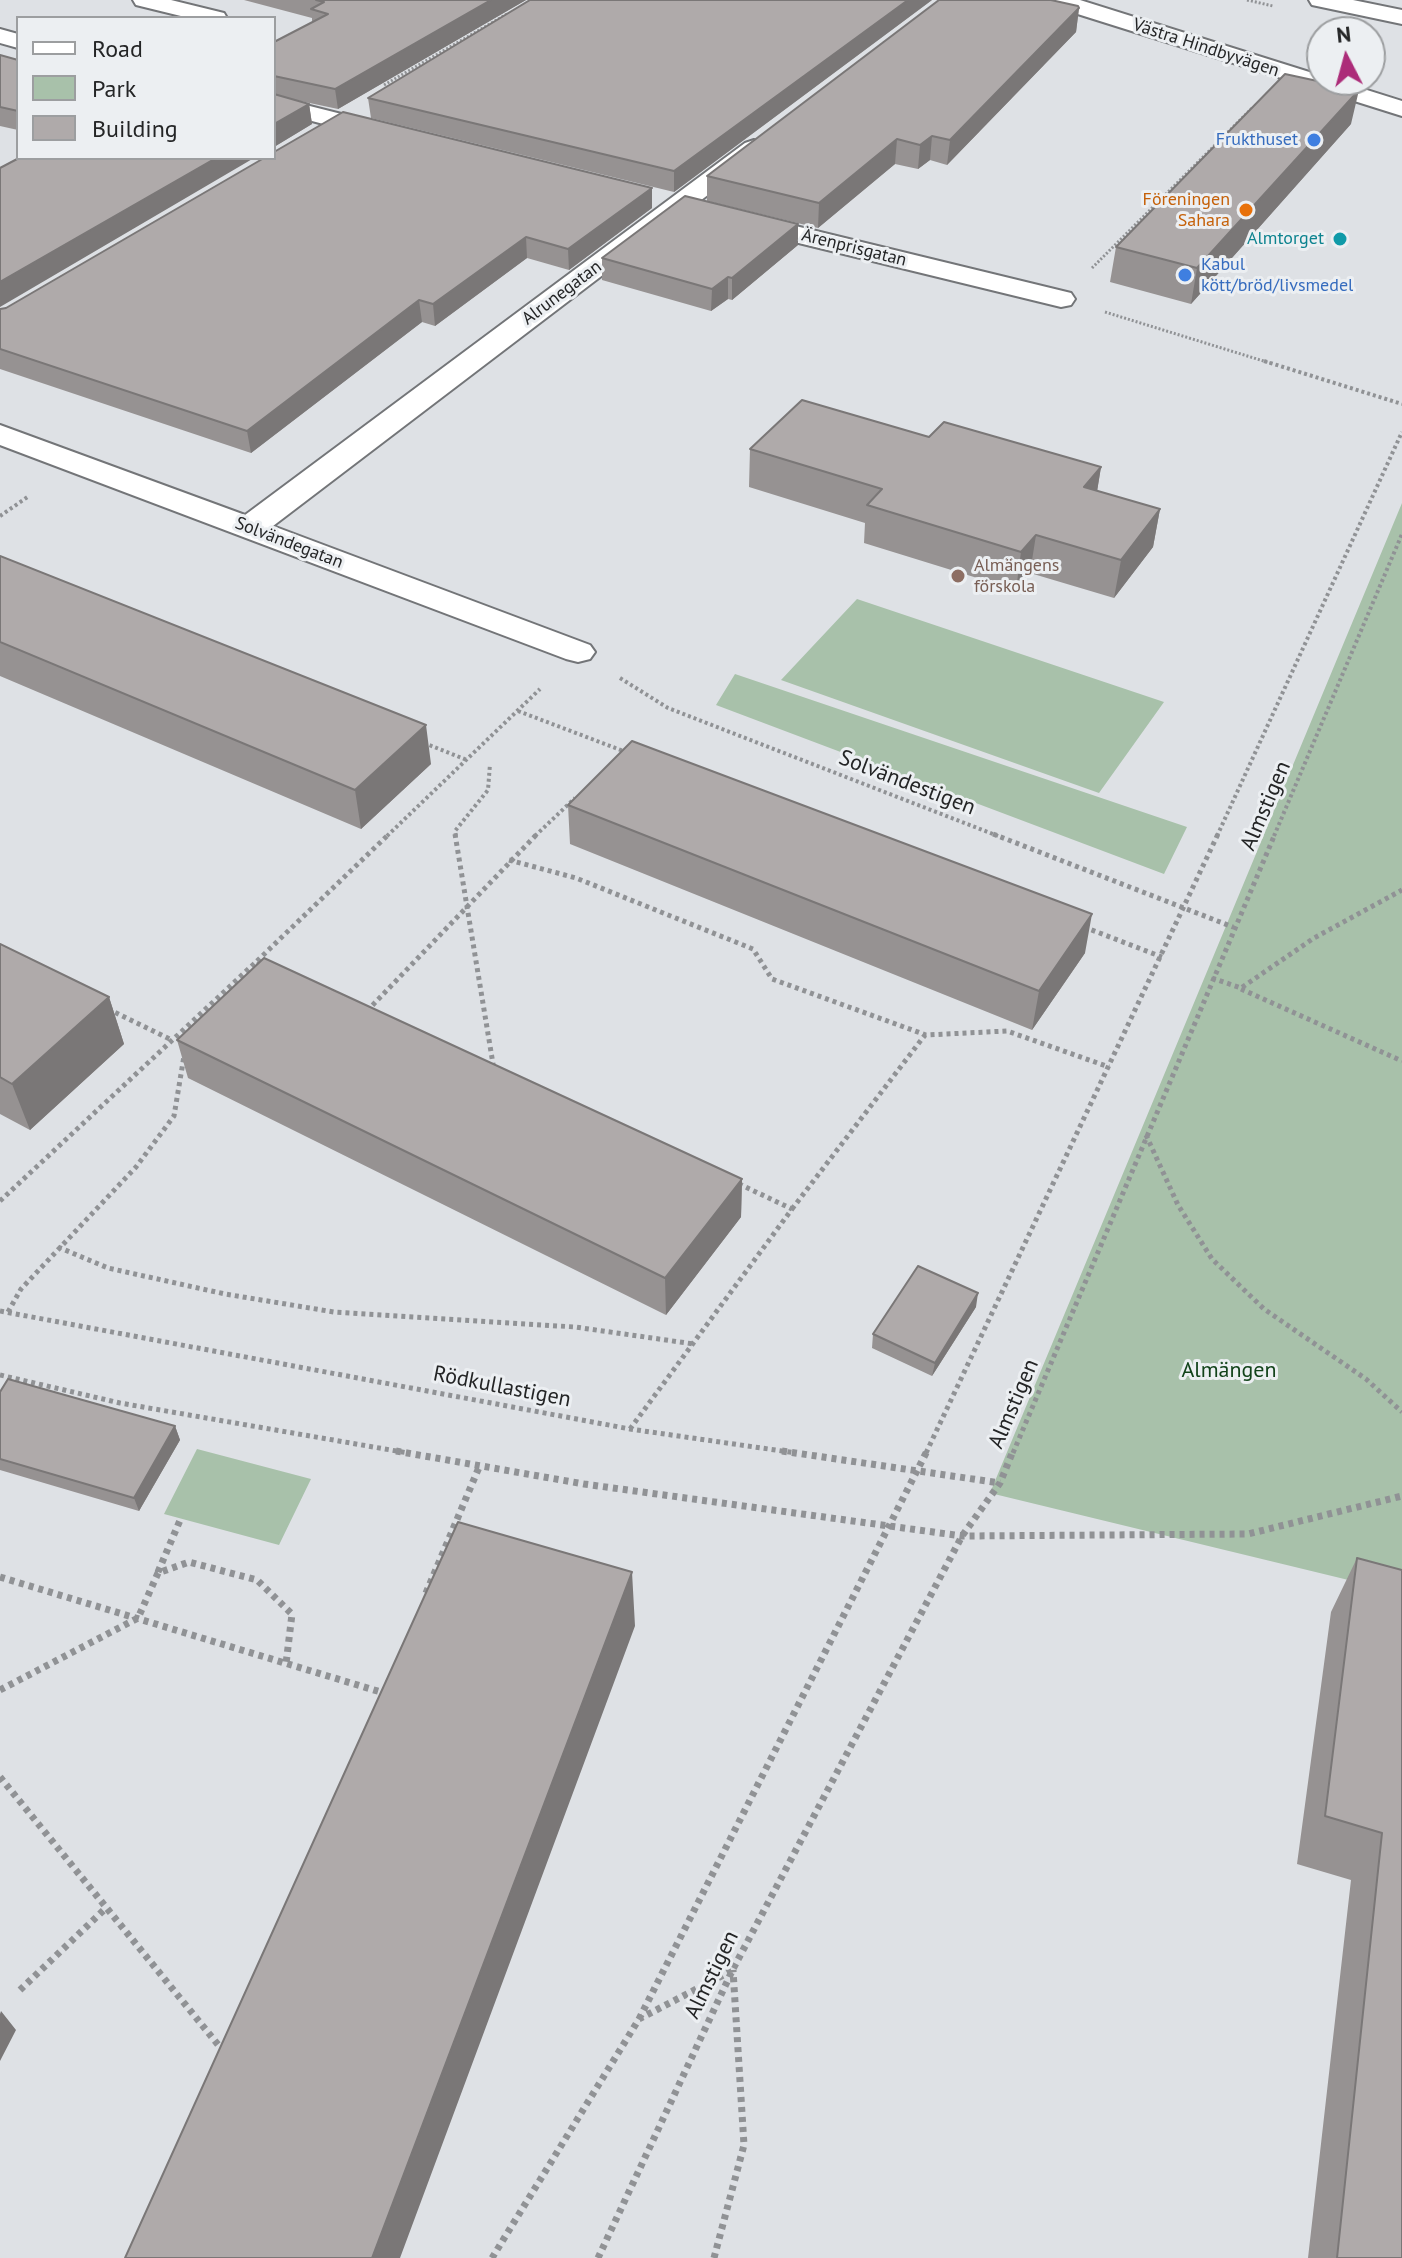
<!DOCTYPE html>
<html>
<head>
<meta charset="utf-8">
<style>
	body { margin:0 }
	#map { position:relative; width:1402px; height:2258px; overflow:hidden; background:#dee1e5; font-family:"PT Sans",sans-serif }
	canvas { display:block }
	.legend { position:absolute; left:16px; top:16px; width:260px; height:144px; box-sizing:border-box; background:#eceff2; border:2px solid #9c9ea0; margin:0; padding:10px 14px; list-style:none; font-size:24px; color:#242526 }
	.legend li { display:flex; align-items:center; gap:16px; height:40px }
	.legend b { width:40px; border:2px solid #9c9ea0 }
	.north { position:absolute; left:1306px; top:16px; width:80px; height:80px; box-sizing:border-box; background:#eceff2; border:2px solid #9c9ea0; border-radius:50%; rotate:354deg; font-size:22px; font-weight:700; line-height:32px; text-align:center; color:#242526 }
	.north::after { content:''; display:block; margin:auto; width:28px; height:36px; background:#ac2c79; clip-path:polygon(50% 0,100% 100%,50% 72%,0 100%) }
</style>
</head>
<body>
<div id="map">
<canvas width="1402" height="2258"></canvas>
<ul class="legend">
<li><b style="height:10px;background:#fff"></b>Road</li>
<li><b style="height:22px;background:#a8c1aa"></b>Park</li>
<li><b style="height:22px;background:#afaaaa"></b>Building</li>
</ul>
<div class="north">N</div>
</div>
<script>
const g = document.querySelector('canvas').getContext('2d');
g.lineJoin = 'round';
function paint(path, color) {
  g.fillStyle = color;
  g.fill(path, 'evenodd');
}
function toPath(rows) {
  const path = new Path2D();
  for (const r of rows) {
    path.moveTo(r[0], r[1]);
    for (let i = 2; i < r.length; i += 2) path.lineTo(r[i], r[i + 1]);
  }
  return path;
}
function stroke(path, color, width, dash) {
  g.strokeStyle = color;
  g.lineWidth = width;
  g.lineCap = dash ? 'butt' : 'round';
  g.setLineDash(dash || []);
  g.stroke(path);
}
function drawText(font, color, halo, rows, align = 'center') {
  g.font = font + ' "PT Sans",sans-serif';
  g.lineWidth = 6;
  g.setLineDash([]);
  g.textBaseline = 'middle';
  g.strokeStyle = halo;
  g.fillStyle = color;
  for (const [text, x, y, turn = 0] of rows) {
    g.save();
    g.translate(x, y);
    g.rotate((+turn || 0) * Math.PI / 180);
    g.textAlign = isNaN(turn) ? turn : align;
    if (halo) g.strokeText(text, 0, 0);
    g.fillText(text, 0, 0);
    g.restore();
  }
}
paint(toPath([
	[1402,503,1402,1593,990,1493],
	[857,599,1164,702,1099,793,781,680],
	[735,674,1187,827,1164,874,716,705],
	[197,1449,311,1479,279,1545,164,1514]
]), '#a8c1aa');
const minor = toPath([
	[133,0,171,0,224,13,227,18,189,18,136,5,133,0],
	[1046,0,1080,0,1322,76,1322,80,1335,80,1402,101,1402,116,1049,5,1046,0],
	[0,29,18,34,18,48,0,43,0,29],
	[274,97,397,128,401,133,388,141,274,111,274,97],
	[754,140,767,148,763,153,273,526,590,645,595,652,590,659,578,662,566,659,0,445,0,425,245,515,745,143,754,140],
	[738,212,1071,293,1075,299,1071,305,1061,307,729,226,725,220,729,214,738,212]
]);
const major = toPath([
	[1309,0,1353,0,1402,10,1402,24,1312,5,1309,0]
]);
stroke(minor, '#737578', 4);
stroke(major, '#737578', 4);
stroke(toPath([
	[1247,0,1273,6],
	[384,85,507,14],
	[1092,268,1252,108],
	[1105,312,1270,363]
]), '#909295', 3, [2, 2]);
stroke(toPath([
	[1264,361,1402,404],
	[0,516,29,496],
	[620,678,668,708,998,836],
	[518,711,626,752],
	[424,743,467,760],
	[387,836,540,689],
	[456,836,455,831,488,790,490,764],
	[535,836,575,798],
	[1217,836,1402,432],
	[1274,836,1402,534]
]), '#909295', 4, [3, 3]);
stroke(toPath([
	[455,834,494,1070],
	[993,834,1233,927],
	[509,860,576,878,753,949,772,979,926,1035,1007,1031,1109,1067],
	[1084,927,1162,957],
	[257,961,389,834],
	[1212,978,1241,988,1314,938,1402,890],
	[1241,989,1402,1061],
	[108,1009,172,1040],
	[367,1011,537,834],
	[1146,1135,1178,1205,1212,1259,1264,1309,1366,1379,1402,1412],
	[0,1201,257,961,263,964],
	[792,1209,925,1035],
	[58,1247,108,1268,225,1294,334,1312,575,1327,694,1344],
	[0,1311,630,1429,796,1453],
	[8,1312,21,1289,136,1167,174,1116,184,1056],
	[0,1375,120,1403,408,1453],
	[630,1429,792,1209,737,1183],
	[926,1453,1218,834],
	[1013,1453,1275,834]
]), '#909295', 5, [4, 4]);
stroke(toPath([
	[396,1451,584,1484,962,1536,1248,1534,1402,1496],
	[782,1451,1000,1483],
	[158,1572,181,1518],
	[0,1577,384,1693],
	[426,1593,480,1465],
	[0,1690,138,1618,158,1573,189,1562,257,1580,292,1614,286,1664],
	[0,1777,224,2052],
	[20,1990,106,1908],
	[639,2019,927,1451],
	[492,2258,639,2019,733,1970],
	[598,2258,733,1969,962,1536,1000,1483,1013,1451],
	[714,2258,744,2145,733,1970]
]), '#909295', 7, [5, 5]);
paint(minor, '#fff');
paint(major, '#fff');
paint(toPath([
	[244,0,526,0,338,109,286,98,309,104,312,124,274,147,274,42,312,22,312,18],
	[932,0,674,192,371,118,368,98],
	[1079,8,1076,32,947,165,930,160,918,169,895,164,818,228,707,201,707,176],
	[0,55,18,60,18,130,0,126],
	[1351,124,1191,304,1110,282,1116,247],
	[652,188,652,208,569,270,527,258,435,326,422,322,251,453,0,369,0,309],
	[798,245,732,300,728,299,711,311,602,280,602,258],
	[929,437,1101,467,1097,491,1160,509,1153,547,1114,598,1030,573,1016,590,864,543,865,523,749,487,750,449],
	[0,556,431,764,361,829,0,676],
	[568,805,1085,953,1032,1030,570,844],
	[0,944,109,997,124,1044,30,1130,0,1114],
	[177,1040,742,1179,741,1217,666,1315,188,1078],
	[976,1307,932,1376,872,1348,873,1334],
	[0,1392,175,1426,180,1440,139,1511,0,1470],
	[1357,1558,1402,1570,1402,2258,1308,2258,1351,1880,1297,1864,1331,1612]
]), '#969292');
paint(toPath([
	[491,0,526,0,338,109,335,89],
	[908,0,932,0,674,192,674,171],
	[1079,8,1076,32,947,165,950,140],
	[1359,90,1351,124,1191,304,1197,268],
	[309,104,312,124,274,147,274,124],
	[932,136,930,160,918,169,920,145],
	[897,139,895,164,818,228,819,203],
	[216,158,254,158,0,307,0,282],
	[652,188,652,208,569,270,568,249],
	[798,224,798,245,732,300,732,278],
	[526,237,527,258,435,326,433,304],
	[728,277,728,299,711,311,712,289],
	[419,300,422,322,251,453,247,431],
	[1101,467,1095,504,1084,487],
	[1160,509,1153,547,1114,598,1121,560],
	[1036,535,1030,573,1016,590,1021,552],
	[426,725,431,764,361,829,355,790],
	[1092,914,1085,953,1032,1030,1039,991],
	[109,997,124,1044,30,1130,12,1084],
	[742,1179,741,1217,666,1315,665,1278],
	[978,1293,976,1307,932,1376,935,1363],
	[175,1426,180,1440,139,1511,134,1498],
	[632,1572,635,1626,400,2258,372,2258],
	[1,2011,16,2030,0,2061,0,2014]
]), '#7a7777');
const building = toPath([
	[316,0,491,0,335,89,274,76,274,42,328,14,311,9,324,2,316,0],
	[530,0,908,0,674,171,368,98,530,0],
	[939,0,1051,0,1078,6,1079,8,950,140,932,136,920,145,897,139,819,203,707,176,939,0],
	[0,55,18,60,18,111,0,107,0,55],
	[1285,74,1359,90,1197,268,1116,247,1285,74],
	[274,94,309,104,274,124,274,94],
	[343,112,652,188,568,249,526,237,433,304,419,300,247,431,0,349,0,309,6,308,264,158,274,158,274,152,343,112],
	[19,158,216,158,0,282,0,168,19,158],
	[685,196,798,224,732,278,728,277,712,289,602,258,685,196],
	[802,400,929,437,944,422,1101,467,1084,487,1160,509,1121,560,1036,535,1021,552,867,505,882,489,750,449,802,400],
	[0,556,426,725,355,790,0,642,0,556],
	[632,741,1092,914,1039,991,568,805,632,741],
	[0,944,109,997,12,1084,0,1077,0,944],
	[264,958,742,1179,665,1278,177,1040,264,958],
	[918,1266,978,1293,935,1363,873,1334,918,1266],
	[8,1379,175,1426,134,1498,0,1459,0,1392,8,1379],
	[458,1522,632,1572,372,2258,125,2258,458,1522],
	[1357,1558,1402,1570,1402,2258,1337,2258,1382,1833,1325,1816,1357,1558]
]);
paint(building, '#afaaaa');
stroke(building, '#7a7777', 2);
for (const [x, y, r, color] of [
	[1314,140,8,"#3f7fe0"],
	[1246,210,8,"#e8710a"],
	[1340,239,8,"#0f9aa8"],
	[1185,275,8,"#3f7fe0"],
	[958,576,8,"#8d6e63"]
]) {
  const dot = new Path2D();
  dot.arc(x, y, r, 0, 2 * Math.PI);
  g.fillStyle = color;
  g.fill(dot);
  stroke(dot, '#eceff2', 3);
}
drawText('18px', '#242526', '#eceff2', [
	["Västra Hindbyvägen",1206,48,18],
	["Ärenprisgatan",854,248,14],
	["Alrunegatan",562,293,-37],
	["Solvändegatan",289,543,21]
]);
drawText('18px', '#366cbe', '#eceff2', [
	["Frukthuset",1298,140],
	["Kabul",1201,265,"left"],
	["kött/bröd/livsmedel",1201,286,"left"]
], 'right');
drawText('18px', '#c56008', '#eceff2', [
	["Föreningen",1230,200],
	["Sahara",1230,221]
], 'right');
drawText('18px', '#0d838f', '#eceff2', [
	["Almtorget",1324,239]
], 'right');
drawText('18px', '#785e54', '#eceff2', [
	["Almängens",974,566],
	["förskola",974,587]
], 'left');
drawText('22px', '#242526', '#eceff2', [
	["Solvändestigen",907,783,21],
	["Almstigen",1266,806,-67],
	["Rödkullastigen",502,1387,11],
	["Almstigen",1014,1404,-67],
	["Almstigen",712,1975,-64]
]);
drawText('22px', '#12431a', '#eceff2', [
	["Almängen",1229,1371]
]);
</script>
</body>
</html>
